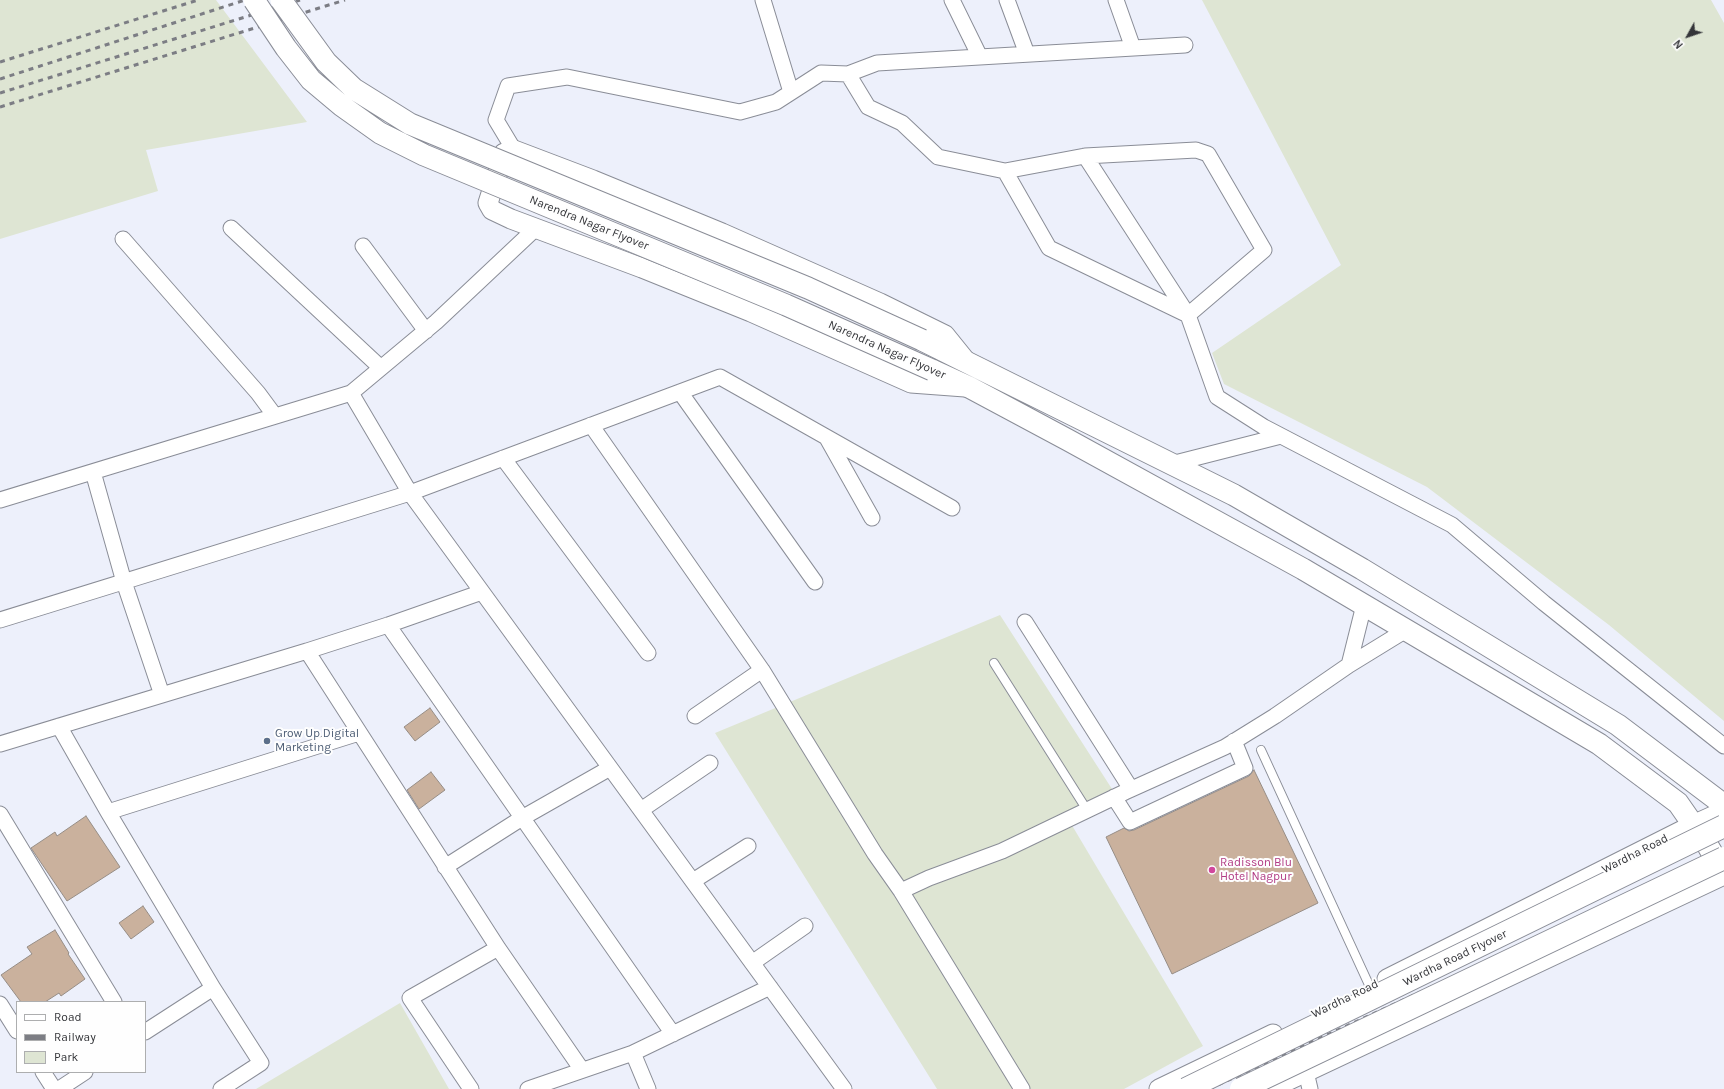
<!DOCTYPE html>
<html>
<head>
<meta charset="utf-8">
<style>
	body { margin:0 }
	#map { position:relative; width:1724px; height:1089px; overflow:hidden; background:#edf0fb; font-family:Karla,sans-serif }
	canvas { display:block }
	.legend { position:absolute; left:16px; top:1001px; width:130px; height:72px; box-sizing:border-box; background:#fefefe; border:1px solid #adaeaf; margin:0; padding:5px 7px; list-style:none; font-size:12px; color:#343539 }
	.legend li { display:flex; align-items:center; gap:8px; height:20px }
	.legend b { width:20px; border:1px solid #adaeaf }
	.north { position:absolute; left:1668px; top:16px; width:40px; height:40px; -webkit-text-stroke:3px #fefefe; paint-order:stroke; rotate:230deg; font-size:11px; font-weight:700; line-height:16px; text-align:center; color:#343539 }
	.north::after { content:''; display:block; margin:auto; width:14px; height:18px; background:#343539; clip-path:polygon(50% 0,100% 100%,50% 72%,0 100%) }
</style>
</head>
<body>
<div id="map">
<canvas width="1724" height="1089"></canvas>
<ul class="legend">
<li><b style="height:5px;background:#fff"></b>Road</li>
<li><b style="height:5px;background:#7c7d84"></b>Railway</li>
<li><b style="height:11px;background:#dee5d3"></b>Park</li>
</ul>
<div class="north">N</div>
</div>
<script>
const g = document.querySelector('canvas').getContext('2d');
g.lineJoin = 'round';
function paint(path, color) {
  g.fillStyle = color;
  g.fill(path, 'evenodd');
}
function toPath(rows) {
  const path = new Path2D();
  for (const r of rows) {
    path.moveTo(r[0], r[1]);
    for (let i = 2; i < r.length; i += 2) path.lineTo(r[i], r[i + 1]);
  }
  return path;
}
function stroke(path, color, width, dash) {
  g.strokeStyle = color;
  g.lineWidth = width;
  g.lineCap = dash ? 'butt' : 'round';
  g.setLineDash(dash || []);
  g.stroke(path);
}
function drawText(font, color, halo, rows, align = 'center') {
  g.font = font + ' Karla,sans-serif';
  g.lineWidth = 4;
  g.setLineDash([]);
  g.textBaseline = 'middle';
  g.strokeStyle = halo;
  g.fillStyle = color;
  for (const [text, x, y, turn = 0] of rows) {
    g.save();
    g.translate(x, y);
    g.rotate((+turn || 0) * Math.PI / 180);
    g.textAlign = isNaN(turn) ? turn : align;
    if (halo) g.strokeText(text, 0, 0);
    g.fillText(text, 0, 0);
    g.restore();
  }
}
paint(toPath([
	[0,0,216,0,307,122,146,150,158,191,0,239],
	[1202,0,1711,0,1724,23,1724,721,1609,625,1427,487,1224,384,1212,353,1341,265],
	[1000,615,1112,789,1070,822,1203,1046,1124,1089,937,1089,715,733],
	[400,1003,449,1089,256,1089]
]), '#dee5d3');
const building = toPath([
	[430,708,440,722,415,741,404,727,430,708],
	[1254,770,1318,903,1172,974,1106,837,1124,828,1129,831,1134,830,1249,776,1254,770],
	[431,772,445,790,419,809,407,790,431,772],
	[86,816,120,867,67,901,31,848,55,832,57,836,86,816],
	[143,906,154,922,131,939,119,923,143,906],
	[55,930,69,953,68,954,85,979,61,996,59,993,45,1002,21,1002,1,975,32,954,27,947,55,930]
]);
paint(building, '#cab19d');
stroke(building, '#968d86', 1);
const service = toPath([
	[994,663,1087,810],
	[1261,750,1370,987]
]);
const minor = toPath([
	[763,0,791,92],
	[952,0,980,57],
	[1007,0,1027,54],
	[1116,0,1133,48],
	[848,74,877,63,1185,45],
	[514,150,496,120,508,86,567,77,740,112,776,102,821,73,848,74,868,107,902,123,938,157,1005,171],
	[1196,150,1208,154,1264,250,1188,315,1049,248,1005,171,1085,156,1196,150],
	[1085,156,1188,315,1217,397,1264,427,1452,525,1544,603,1724,746],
	[231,228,381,368],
	[123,239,258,393,275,416],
	[363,246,426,331],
	[680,392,815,582],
	[351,393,436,322,536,228],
	[591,425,762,670,695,716],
	[827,438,872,518],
	[503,458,648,653],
	[1171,464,1281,436],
	[93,472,124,582,162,695],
	[0,500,351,393,410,493,720,377,952,508],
	[0,620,410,493,844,1089],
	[1025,622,1131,789],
	[388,625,673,1034],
	[1349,665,1364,605],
	[762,670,875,854,901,891,1022,1089],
	[59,726,108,812,213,988,145,1032],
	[0,744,307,651],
	[1114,797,1130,822,1245,768,1234,741],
	[641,810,710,763],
	[108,812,359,733],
	[0,814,114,1002],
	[445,867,522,818,610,768],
	[693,881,748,846],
	[901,891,929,878,1002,851,1125,792,1225,747,1275,716,1349,665,1406,630],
	[498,948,582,1070],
	[752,963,805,926],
	[213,988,261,1063,221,1089],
	[0,1004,17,1031],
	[633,1053,770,987],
	[43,1072,54,1089],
	[1306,1072,1310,1089],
	[59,1089,85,1072],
	[471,1089,410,998,498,948,307,651,388,625,482,592],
	[528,1089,633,1053,648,1089]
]);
const tertiary = toPath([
	[965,387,911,383,751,312,642,268,511,219,492,210,488,203,504,153,514,150,593,180,722,233,880,303,945,335,966,361],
	[1387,979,1693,825,1724,811],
	[1159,1089,1273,1034],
	[1270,1089,1724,875]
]);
const secondary = toPath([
	[922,340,1234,495,1362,569,1618,725,1724,805],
	[932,370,969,387,1068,440,1303,569,1599,744,1678,803,1708,846,1724,874]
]);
stroke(service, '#8a8d97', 10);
stroke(minor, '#8a8d97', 17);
stroke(tertiary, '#8a8d97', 21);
stroke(secondary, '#8a8d97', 23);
stroke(service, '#fff', 8);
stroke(minor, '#fff', 15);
stroke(tertiary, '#fff', 19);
stroke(secondary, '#fff', 21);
stroke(toPath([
	[0,62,198,0],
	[0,79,245,0],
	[0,93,300,0],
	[0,107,345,0],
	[1209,1089,1702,863,1724,850],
	[1233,1089,1706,872,1724,862]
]), '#7c7d84', 3, [5, 5]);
const secondaryBridge = toPath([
	[254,0,286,48,311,80,342,106,380,133,424,155,786,305,932,370],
	[281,0,326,62,354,89,410,124,808,288,922,340]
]);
const trunkBridge = toPath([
	[1186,1089,1724,826],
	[1241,1089,1724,858]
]);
stroke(secondaryBridge, '#8a8d97', 23, []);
stroke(trunkBridge, '#8a8d97', 24, []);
stroke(secondaryBridge, '#fff', 21);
stroke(trunkBridge, '#fff', 22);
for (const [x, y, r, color] of [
	[267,741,4,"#5c6f8a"],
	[1212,870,4,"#d1479c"]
]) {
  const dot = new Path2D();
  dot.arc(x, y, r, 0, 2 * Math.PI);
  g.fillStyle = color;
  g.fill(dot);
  stroke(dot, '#fefefe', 1.5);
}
drawText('12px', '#343539', '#fefefe', [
	["Narendra Nagar Flyover",589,223,22],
	["Narendra Nagar Flyover",887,350,24],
	["Wardha Road",1635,854,-27],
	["Wardha Road Flyover",1455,958,-26],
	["Wardha Road",1345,999,-26]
]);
drawText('12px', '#4e5e75', '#fefefe', [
	["Grow Up Digital",275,734],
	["Marketing",275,748]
], 'left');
drawText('12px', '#b23c85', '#fefefe', [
	["Radisson Blu",1220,863],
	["Hotel Nagpur",1220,877]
], 'left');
</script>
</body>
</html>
